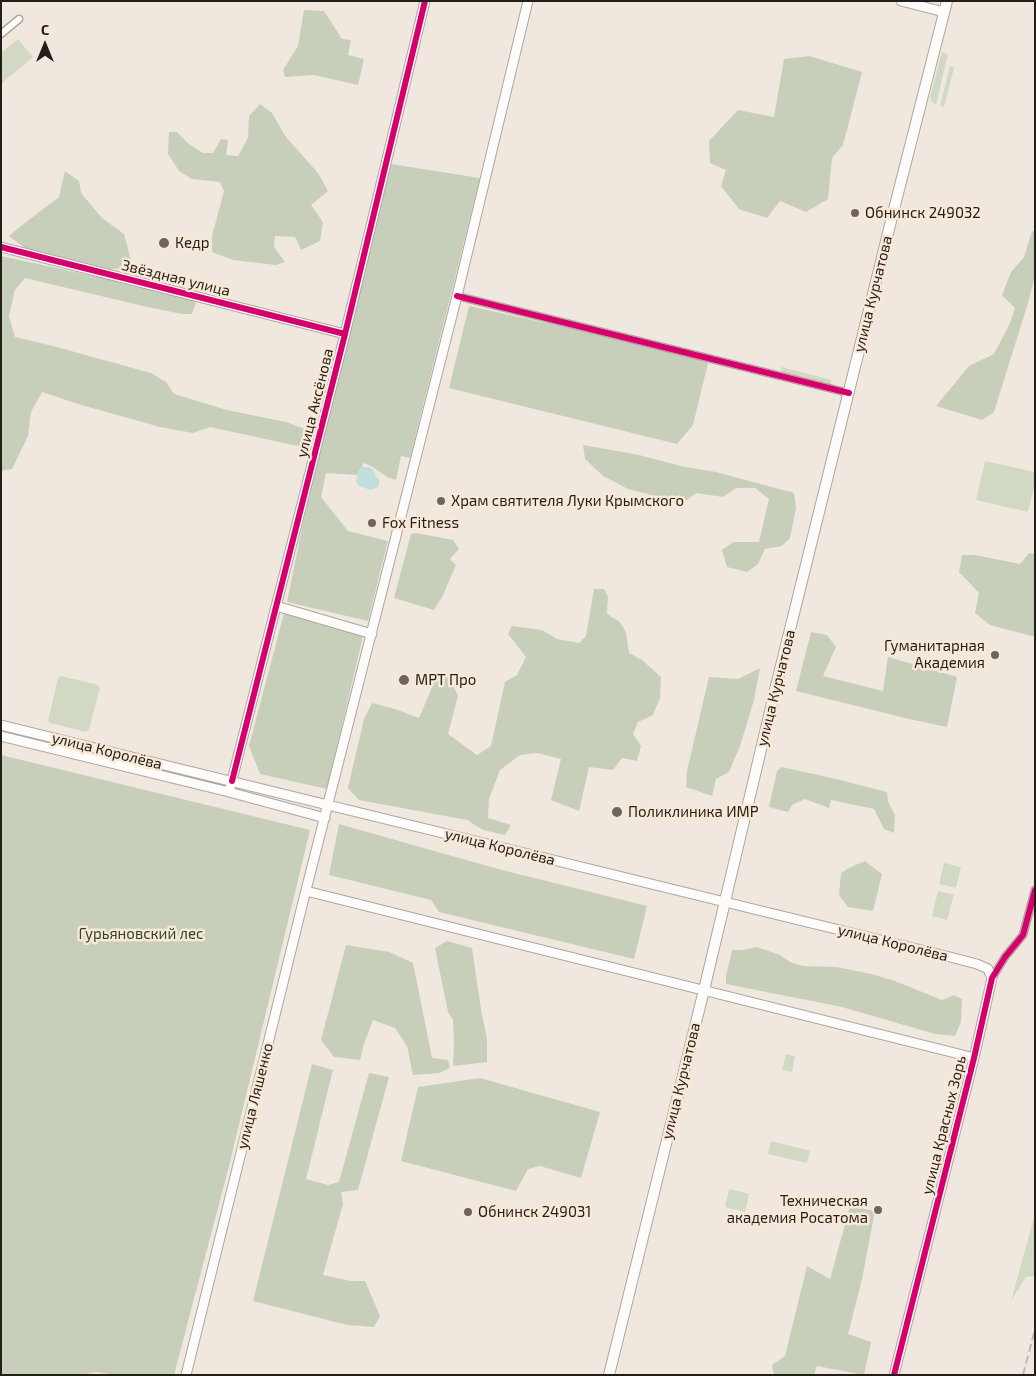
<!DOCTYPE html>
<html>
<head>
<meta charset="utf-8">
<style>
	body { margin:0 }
	#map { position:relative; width:1036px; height:1376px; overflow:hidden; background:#f0e8df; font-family:"Exo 2",sans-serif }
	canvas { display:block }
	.frame { position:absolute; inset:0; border:2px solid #241e18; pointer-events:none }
	.north { position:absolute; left:20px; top:20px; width:50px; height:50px; -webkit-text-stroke:4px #f8e8d7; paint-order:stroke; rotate:0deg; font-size:14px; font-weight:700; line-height:20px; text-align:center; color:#241e18 }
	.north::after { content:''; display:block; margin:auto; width:18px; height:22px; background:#241e18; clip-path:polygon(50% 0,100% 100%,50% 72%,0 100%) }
</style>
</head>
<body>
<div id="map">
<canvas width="1036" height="1376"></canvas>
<div class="frame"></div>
<div class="north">С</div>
</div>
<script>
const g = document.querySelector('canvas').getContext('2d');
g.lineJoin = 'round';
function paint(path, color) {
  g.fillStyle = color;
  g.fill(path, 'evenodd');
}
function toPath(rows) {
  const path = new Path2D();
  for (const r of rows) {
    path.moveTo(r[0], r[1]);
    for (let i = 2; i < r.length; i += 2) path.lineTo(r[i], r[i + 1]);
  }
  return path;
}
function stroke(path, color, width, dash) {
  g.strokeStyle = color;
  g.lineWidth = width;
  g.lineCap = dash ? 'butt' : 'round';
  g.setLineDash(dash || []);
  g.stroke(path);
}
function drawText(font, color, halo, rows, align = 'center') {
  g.font = font + ' "Exo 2",sans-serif';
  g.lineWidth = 5;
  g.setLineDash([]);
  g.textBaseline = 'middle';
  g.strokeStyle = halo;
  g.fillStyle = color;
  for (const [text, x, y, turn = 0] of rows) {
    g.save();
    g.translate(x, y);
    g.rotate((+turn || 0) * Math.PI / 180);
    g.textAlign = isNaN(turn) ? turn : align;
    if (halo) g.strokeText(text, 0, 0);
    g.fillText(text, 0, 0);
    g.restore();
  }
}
paint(toPath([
	[18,39,33,57,1,84,1,53],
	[942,52,948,54,936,105,932,102,930,97],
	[950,66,954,68,944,107,940,106],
	[781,367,832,380,830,386,783,373,781,370],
	[985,461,1035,472,1035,484,1028,512,976,500],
	[61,676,98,685,100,688,89,729,86,732,50,723,48,721,58,678],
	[944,863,961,867,956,888,939,884],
	[938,891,954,895,947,920,932,916],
	[786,1054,795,1056,792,1072,782,1070],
	[771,1141,810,1151,807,1163,768,1154],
	[729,1189,749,1194,745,1212,725,1207],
	[1035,1214,1035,1276,1026,1277,1011,1301]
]), '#d1d9c4');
paint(toPath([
	[304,10,324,11,342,39,351,40,348,55,364,59,358,85,314,75,285,77,283,70,298,46],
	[809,56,862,72,843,145,832,158,828,199,806,212,780,201,767,218,739,209,721,186,726,170,710,163,709,141,738,110,774,117,784,59],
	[260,104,272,113,286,137,318,173,328,191,311,205,323,222,320,241,301,250,295,237,275,236,274,247,285,262,276,265,233,260,212,252,212,236,224,191,220,182,192,179,179,171,168,154,169,132,177,132,189,144,203,153,213,153,221,139,228,140,226,155,238,156,248,138,249,116],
	[391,164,480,178,410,458,401,456,396,480,387,477,373,467,364,463,357,475,326,473,321,497,348,531,388,541,368,621,287,602,304,518],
	[65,171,79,181,81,193,102,218,124,234,133,268,105,269,30,252,9,236,22,225,59,197],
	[1032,231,1035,232,1035,276,1028,303,994,412,982,420,936,406,969,366,994,354,1010,323,1015,308,1002,295,1011,272,1024,257],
	[1,256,190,297,196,303,192,314,182,314,143,306,25,278,15,290,9,316,15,337,53,346,151,373,166,382,174,394,227,410,286,422,313,432,310,447,293,445,210,427,193,433,160,427,78,404,42,392,31,412,28,436,12,469,1,471],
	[469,306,709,359,693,425,677,444,449,388],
	[583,445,639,455,685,467,716,472,794,493,796,508,790,538,782,546,765,549,758,564,747,572,727,567,722,550,733,542,759,542,769,499,755,488,736,488,723,497,696,493,683,503,628,489,603,476,585,459],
	[416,533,453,540,459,549,450,559,456,565,443,595,434,610,394,598,411,534],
	[1029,553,1035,554,1035,637,990,625,975,613,979,593,959,572,962,555,975,555,1020,564],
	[594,589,604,589,608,597,607,614,620,622,626,633,629,653,642,660,661,677,660,698,653,715,638,722,633,734,641,746,637,761,622,758,613,770,589,767,579,811,551,800,561,759,537,753,520,755,500,770,489,799,488,818,511,825,505,835,483,830,467,820,359,800,348,788,364,719,372,703,395,709,419,718,438,673,448,675,458,696,448,734,477,755,491,746,505,682,517,675,526,657,508,634,512,626,542,630,557,639,579,643,586,636],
	[284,613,363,636,327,789,260,774,249,746],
	[811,632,827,635,836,647,823,676,883,691,888,657,957,677,947,727,909,719,796,691],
	[760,668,754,700,740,746,729,772,716,779,712,796,686,787,687,771,709,677,738,679],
	[1,755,310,830,229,1166,174,1375,116,1375,97,1372,79,1375,1,1375],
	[782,767,836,779,887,792,888,802,895,815,894,833,884,829,874,809,831,800,829,808,805,799,792,805,788,812,769,807,777,771],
	[339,824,498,869,647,906,634,959,439,912,431,900,329,875],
	[865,861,882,874,873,911,848,907,839,895,841,873,851,867],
	[447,941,472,948,481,1009,487,1039,487,1062,453,1066,454,1040,453,1020,448,1012,435,948],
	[346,945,389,952,413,963,432,1058,448,1060,450,1068,439,1073,413,1075,407,1046,395,1028,373,1020,364,1044,360,1060,334,1057,321,1040],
	[757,947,780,955,790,962,803,966,837,967,871,974,895,981,942,1000,954,995,962,999,961,1022,955,1036,935,1034,842,1007,726,984,726,976,732,950,742,950],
	[312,1064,333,1070,306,1179,328,1185,339,1182,369,1073,389,1077,358,1190,341,1192,343,1204,323,1275,351,1281,365,1281,380,1316,374,1327,347,1325,253,1301],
	[480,1078,600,1112,581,1178,540,1166,528,1169,516,1191,401,1161,418,1087],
	[850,1206,875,1211,862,1279,848,1334,871,1342,864,1375,817,1366,814,1375,774,1375,772,1365,785,1356,807,1266,830,1279]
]), '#c7cfba');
paint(toPath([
	[362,467,369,467,373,470,376,477,379,479,379,483,378,487,371,490,359,486,356,482,357,476]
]), '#c0dedc');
const street = toPath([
	[1,34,19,19],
	[457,296,849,393],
	[992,978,1005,957,1023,935,1035,890]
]);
const secondary = toPath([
	[901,1,944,12],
	[1,247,345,334],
	[276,606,372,634],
	[1,725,950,957,977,964,988,969,992,978,974,1058,894,1375],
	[1,736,229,792,325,818],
	[229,792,345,334,425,1],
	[306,891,955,1053,974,1058],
	[186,1375,303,902,457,296,528,1]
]);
const primary = toPath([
	[609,1375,704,990,776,686,891,221,947,1]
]);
stroke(street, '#ada79f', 9);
stroke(secondary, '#ada79f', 11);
stroke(primary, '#ada79f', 12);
stroke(street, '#fdfcfa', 6);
stroke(secondary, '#fdfcfa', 9);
stroke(primary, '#fdfcfa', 10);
stroke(toPath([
	[1023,1375,1035,1329]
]), '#bcbab8', 2, [8, 4]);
stroke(toPath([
	[1,247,345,334],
	[457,296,849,393],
	[232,781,345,334,425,1],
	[894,1375,974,1058,992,978,1005,957,1023,935,1035,890]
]), '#d6006c', 6);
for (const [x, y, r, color] of [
	[855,213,5,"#6b655e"],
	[164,243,6,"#6b655e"],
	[441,501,5,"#6b655e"],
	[372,523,5,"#6b655e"],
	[995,655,5,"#6b655e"],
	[404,680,6,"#6b655e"],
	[617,812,6,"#6b655e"],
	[878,1210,5,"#6b655e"],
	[468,1212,5,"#6b655e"]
]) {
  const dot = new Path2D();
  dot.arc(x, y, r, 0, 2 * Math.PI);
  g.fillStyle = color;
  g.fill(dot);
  stroke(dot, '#f8e8d7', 2);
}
drawText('15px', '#241e18', '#f8e8d7', [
	["Обнинск 249032",865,213],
	["Кедр",175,243],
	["Храм святителя Луки Крымского",451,501],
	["Fox Fitness",382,523],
	["Гуманитарная",985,646,"right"],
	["Академия",985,663,"right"],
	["МРТ Про",415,680],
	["Поликлиника ИМР",628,812],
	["Техническая",868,1201,"right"],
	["академия Росатома",868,1218,"right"],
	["Обнинск 249031",478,1212]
], 'left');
drawText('15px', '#241e18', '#f8e8d7', [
	["Звёздная улица",176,278,14],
	["улица Курчатова",873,294,-76],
	["улица Аксёнова",315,403,-76],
	["улица Курчатова",776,688,-76],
	["улица Королёва",107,751,14],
	["улица Королёва",500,847,14],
	["улица Королёва",893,943,14],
	["улица Курчатова",681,1081,-76],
	["улица Ляшенко",255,1096,-76],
	["улица Красных Зорь",944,1125,-76]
]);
drawText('15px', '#2b481b', '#f8e8d7', [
	["Гурьяновский лес",141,934]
]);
</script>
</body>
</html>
